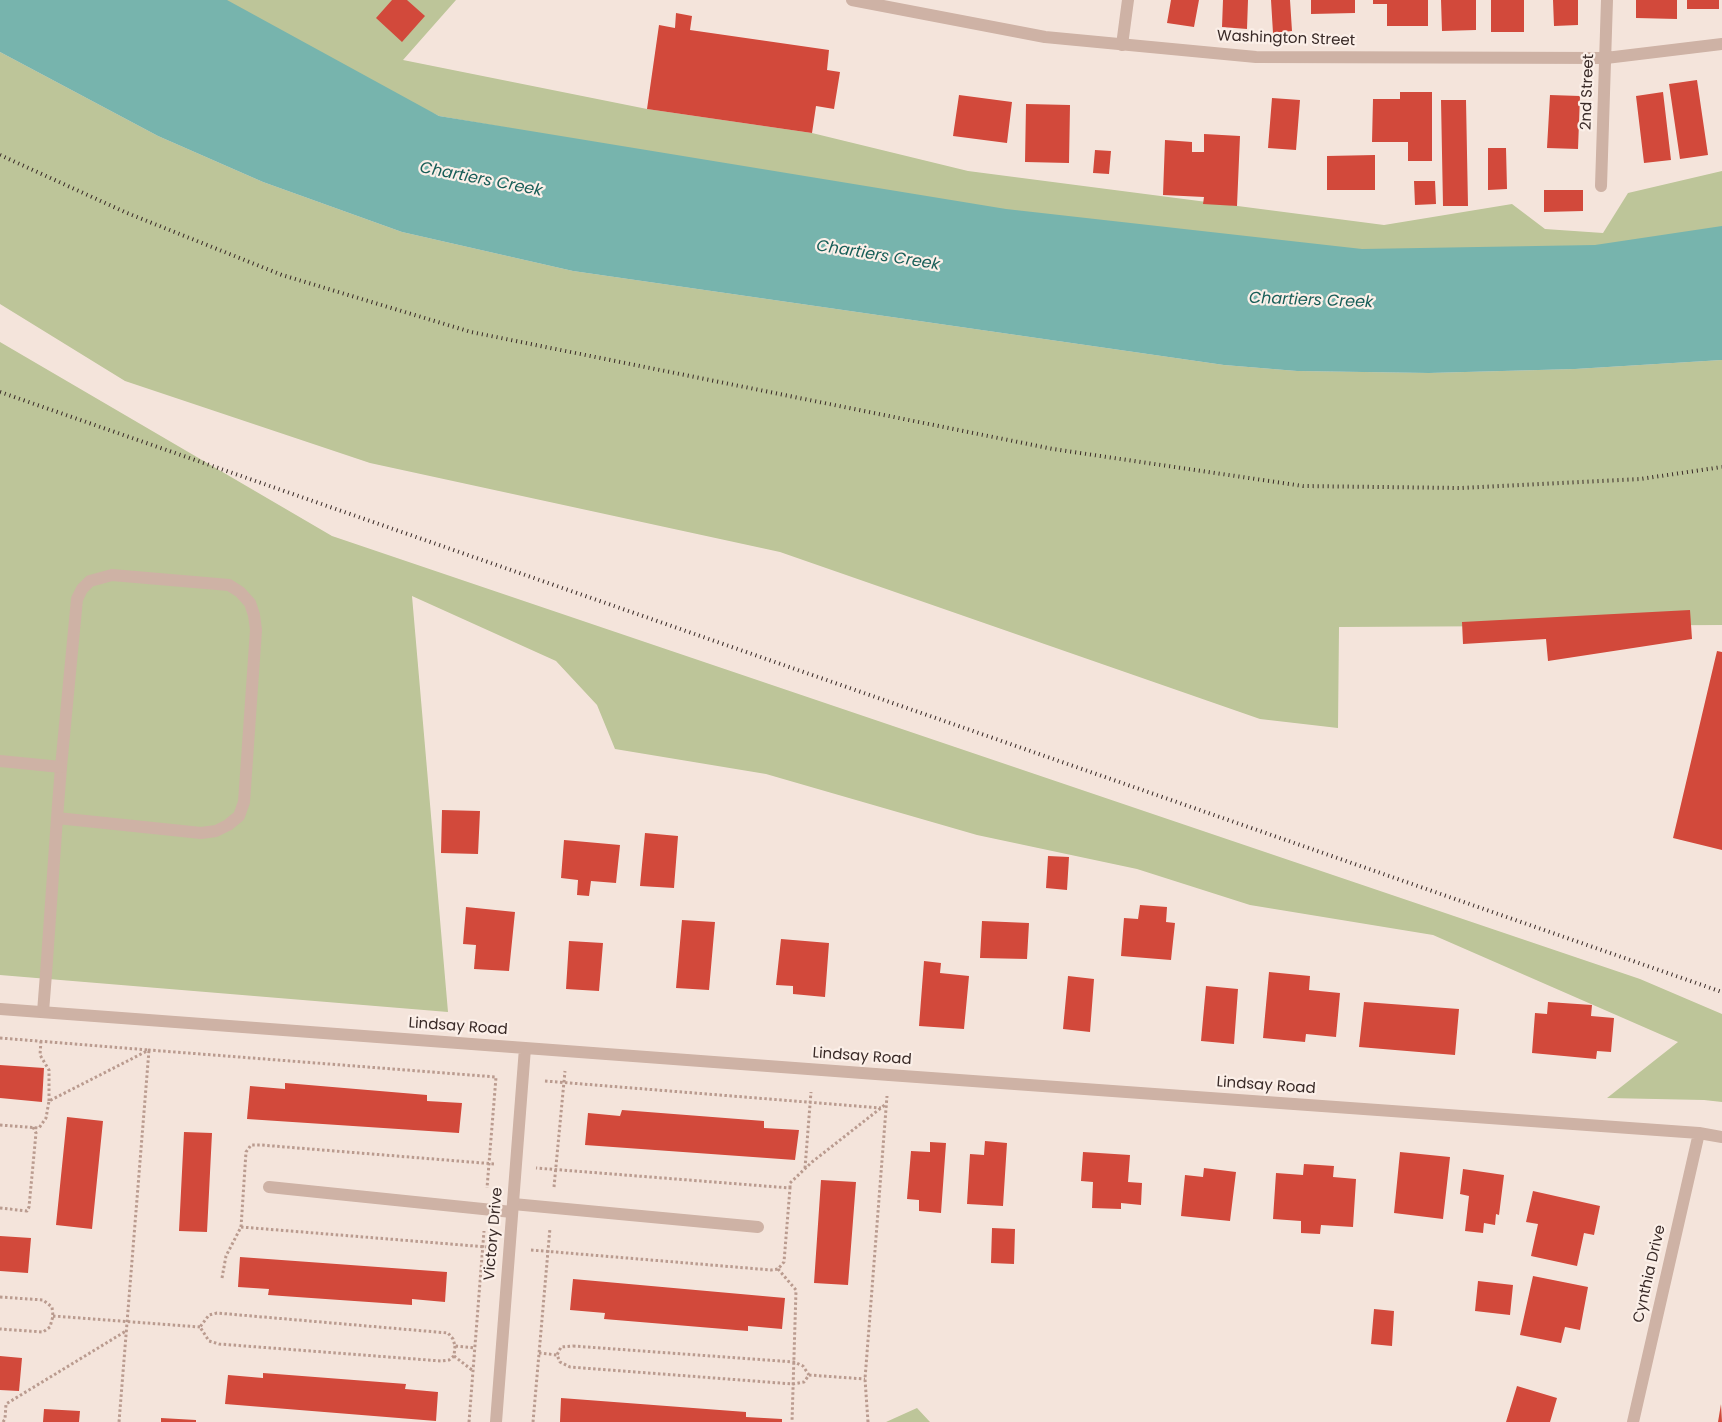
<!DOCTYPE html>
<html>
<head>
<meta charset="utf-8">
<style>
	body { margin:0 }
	canvas { display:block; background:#f4e4db }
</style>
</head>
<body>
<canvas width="1722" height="1422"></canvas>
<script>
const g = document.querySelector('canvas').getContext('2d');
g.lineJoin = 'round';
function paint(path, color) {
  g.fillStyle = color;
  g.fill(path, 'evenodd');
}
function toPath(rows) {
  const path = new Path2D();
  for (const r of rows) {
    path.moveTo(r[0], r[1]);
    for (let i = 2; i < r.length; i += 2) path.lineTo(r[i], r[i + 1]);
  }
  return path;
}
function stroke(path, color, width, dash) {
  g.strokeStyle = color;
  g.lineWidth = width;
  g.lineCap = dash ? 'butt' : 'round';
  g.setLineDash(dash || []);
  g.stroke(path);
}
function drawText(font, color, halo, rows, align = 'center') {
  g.font = font + ' Poppins,sans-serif';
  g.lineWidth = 4.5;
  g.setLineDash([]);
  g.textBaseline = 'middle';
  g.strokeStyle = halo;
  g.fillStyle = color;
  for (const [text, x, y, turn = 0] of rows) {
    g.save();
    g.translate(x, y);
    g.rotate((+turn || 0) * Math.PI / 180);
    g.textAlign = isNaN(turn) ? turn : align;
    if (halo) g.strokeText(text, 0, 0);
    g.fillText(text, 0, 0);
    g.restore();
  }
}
paint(toPath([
	[195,0,456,0,403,60,647,109,812,133,968,171,1384,225,1512,204,1545,229,1603,233,1628,193,1722,171,1722,248,1510,272,1149,239,439,116],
	[0,52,158,136,263,182,402,232,573,271,1224,365,1297,371,1429,373,1575,369,1722,360,1722,625,1339,627,1338,728,1260,719,780,552,370,463,125,381,0,304],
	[0,342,332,536,1640,979,1722,1014,1722,1102,1704,1100,1607,1098,1678,1042,1433,935,1250,905,1137,869,977,835,766,774,615,749,597,705,556,661,412,596,448,1012,0,975],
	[917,1408,930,1422,886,1422]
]), '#bdc599');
paint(toPath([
	[0,0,227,0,439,116,1006,209,1362,249,1595,245,1722,226,1722,360,1575,369,1429,373,1297,371,1224,365,573,271,402,232,263,182,158,136,0,52]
]), '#77b4ad');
paint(toPath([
	[392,0,407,0,425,16,402,42,376,18],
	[1171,0,1199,0,1194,27,1167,23],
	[1223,0,1248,0,1247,29,1222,27],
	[1271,0,1290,0,1292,31,1273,33],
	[1311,0,1355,0,1355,13,1311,14],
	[1373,0,1428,0,1428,26,1387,26,1387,4,1373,4],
	[1441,0,1476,0,1476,30,1442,31],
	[1491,0,1524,0,1524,32,1491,32],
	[1553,0,1578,0,1578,25,1554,26],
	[1636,0,1677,0,1677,19,1636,18],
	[1687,0,1719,0,1719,9,1687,9],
	[676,13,692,16,690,30,829,50,827,70,840,72,834,109,816,106,812,133,647,109,659,25,675,28],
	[1697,80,1708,155,1680,159,1669,84],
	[1400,92,1432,92,1432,161,1408,161,1408,142,1372,142,1373,99,1400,99],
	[1663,92,1671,160,1644,163,1636,96],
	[959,95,1012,102,1007,143,953,136],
	[1550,95,1580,96,1578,149,1547,148],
	[1272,98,1300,100,1296,150,1268,148],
	[1441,100,1466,100,1468,206,1443,206],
	[1026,104,1070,105,1069,163,1025,162],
	[1204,134,1240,136,1237,206,1203,204,1204,197,1163,195,1165,140,1192,142,1192,152,1204,152],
	[1488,148,1506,148,1507,189,1488,190],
	[1095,150,1111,151,1109,174,1093,173],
	[1375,155,1375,190,1327,190,1327,156],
	[1414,181,1435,181,1436,204,1415,205],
	[1544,190,1583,190,1583,211,1544,212],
	[1690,610,1692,639,1548,661,1546,639,1463,644,1462,622],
	[1717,651,1722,652,1722,850,1673,838],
	[442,810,480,811,478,854,441,853],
	[645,833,678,836,674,888,640,886],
	[564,840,620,845,616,883,591,881,589,896,577,895,578,880,561,878],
	[1048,856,1069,857,1067,890,1046,888],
	[1140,905,1167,907,1166,922,1175,923,1171,960,1121,956,1124,918,1138,919],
	[466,907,515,912,509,971,474,969,476,945,463,944],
	[682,920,715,922,709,990,676,988],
	[982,921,1029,923,1027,959,980,958],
	[781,939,829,943,825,997,793,994,793,986,776,985],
	[569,941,603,943,599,991,566,989],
	[924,961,941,963,940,973,969,976,964,1029,919,1026],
	[1269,972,1310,976,1309,990,1340,993,1336,1037,1306,1034,1305,1042,1263,1038],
	[1068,976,1094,979,1090,1032,1063,1029],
	[1206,986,1238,989,1234,1044,1201,1041],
	[1364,1002,1459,1009,1455,1055,1359,1047],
	[1548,1002,1592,1005,1591,1016,1614,1018,1611,1052,1597,1051,1596,1059,1532,1053,1535,1013,1547,1014],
	[0,1065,44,1068,42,1102,0,1098],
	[285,1083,427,1095,427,1101,462,1103,459,1133,247,1119,250,1086,285,1089],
	[622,1110,764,1121,764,1128,799,1130,795,1160,585,1145,588,1113,620,1116],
	[67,1117,103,1121,92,1229,56,1225],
	[184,1132,212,1133,207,1232,179,1231],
	[985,1141,1007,1143,1003,1206,967,1204,970,1154,984,1155],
	[930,1142,946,1143,941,1213,919,1211,919,1200,907,1199,911,1151,930,1152],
	[1083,1152,1130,1155,1128,1182,1142,1183,1141,1205,1121,1203,1121,1209,1092,1208,1093,1182,1081,1181],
	[1400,1152,1450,1157,1443,1219,1394,1213],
	[1304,1164,1334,1166,1333,1177,1356,1179,1353,1227,1321,1225,1320,1234,1301,1233,1301,1221,1273,1219,1276,1173,1303,1175],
	[1204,1168,1236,1172,1230,1221,1181,1216,1185,1175,1203,1177],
	[1463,1169,1504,1175,1499,1215,1496,1214,1495,1225,1484,1223,1483,1233,1465,1231,1469,1196,1460,1194],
	[821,1180,856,1182,848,1285,814,1283],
	[1533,1191,1600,1206,1594,1235,1584,1233,1577,1266,1531,1256,1538,1224,1526,1222],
	[992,1228,1015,1229,1014,1264,991,1263],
	[0,1236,31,1238,28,1273,0,1271],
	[240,1257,447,1272,445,1302,412,1299,412,1305,268,1295,269,1289,238,1287],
	[1533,1276,1588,1287,1580,1330,1565,1327,1561,1343,1520,1335],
	[573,1279,785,1298,782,1329,748,1326,748,1331,604,1319,605,1313,570,1310],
	[1478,1281,1513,1285,1510,1315,1475,1311],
	[1374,1309,1394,1311,1392,1346,1371,1344],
	[0,1356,22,1358,19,1391,0,1390],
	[263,1373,406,1384,405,1389,438,1392,436,1421,225,1404,228,1375,263,1378],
	[1517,1386,1557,1398,1550,1422,1506,1422],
	[561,1398,746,1412,746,1417,782,1419,782,1422,560,1422],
	[1721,1404,1722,1422,1718,1422],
	[44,1409,80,1411,79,1422,43,1422],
	[161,1418,196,1420,196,1422,161,1422]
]), '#d2493b');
stroke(toPath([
	[0,1038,149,1050,119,1422],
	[41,1041,40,1055,49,1070,49,1101],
	[545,1081,881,1108],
	[0,1125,39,1128,46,1118,49,1101,149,1050,496,1077,487,1188],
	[805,1168,811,1092],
	[554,1187,565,1071],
	[790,1188,790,1183,812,1162,886,1104],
	[0,1208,27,1211,29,1207,36,1133,33,1127],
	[241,1227,487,1247],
	[531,1250,771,1270,778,1269,784,1262,790,1188,536,1168],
	[778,1269,796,1290,792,1422],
	[222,1278,226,1256,241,1227,246,1152,251,1145,261,1145,495,1164],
	[0,1297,43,1300,52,1307,53,1316,50,1327,43,1332,0,1329],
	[53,1316,200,1327],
	[455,1346,454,1356,449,1360,441,1361,219,1344,209,1341,200,1327,209,1315,217,1313,448,1333,453,1339,455,1346,475,1348],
	[573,1346,794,1362,803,1366,809,1375,804,1382,793,1384,570,1367,560,1362,557,1355,561,1347,573,1346],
	[539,1353,557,1355],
	[454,1356,472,1370],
	[809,1375,865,1379],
	[3,1422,5,1419,6,1404,126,1331],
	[469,1422,484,1231],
	[533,1422,550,1228],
	[868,1422,865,1379,887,1096]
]), '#ba9b8f', 3, [2.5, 2.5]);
stroke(toPath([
	[1122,45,1128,0],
	[43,1012,46,974,57,818,61,767,77,599,82,589,90,581,112,575,229,585,240,592,250,603,254,615,256,630,244,802,239,816,228,825,216,831,201,833,57,818],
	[269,1187,512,1212],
	[513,1204,758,1227]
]), '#ceb2a5', 12);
stroke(toPath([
	[852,0,1045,37,1256,57,1606,58,1722,44],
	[1601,186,1607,0],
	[0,761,61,767],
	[0,1009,889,1075,1699,1133,1722,1137],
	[496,1422,525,1048],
	[1633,1422,1699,1133]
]), '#ceb2a5', 12);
stroke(toPath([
	[0,155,127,213,282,275,471,332,1053,449,1303,486,1461,488,1640,479,1722,467],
	[0,392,1722,992]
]), '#392a27', 4, [1, 4]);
drawText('15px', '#392a27', '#fbefe8', [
	["Washington Street",1286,39,2],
	["2nd Street",1588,92,-88],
	["Lindsay Road",458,1027,4],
	["Lindsay Road",862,1057,4],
	["Lindsay Road",1266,1086,4],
	["Victory Drive",494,1234,-85],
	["Cynthia Drive",1650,1274,-77]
]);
drawText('italic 16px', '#185e58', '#fbefe8', [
	["Chartiers Creek",481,180,11],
	["Chartiers Creek",878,256,9],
	["Chartiers Creek",1311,301,2]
]);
</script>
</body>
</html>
